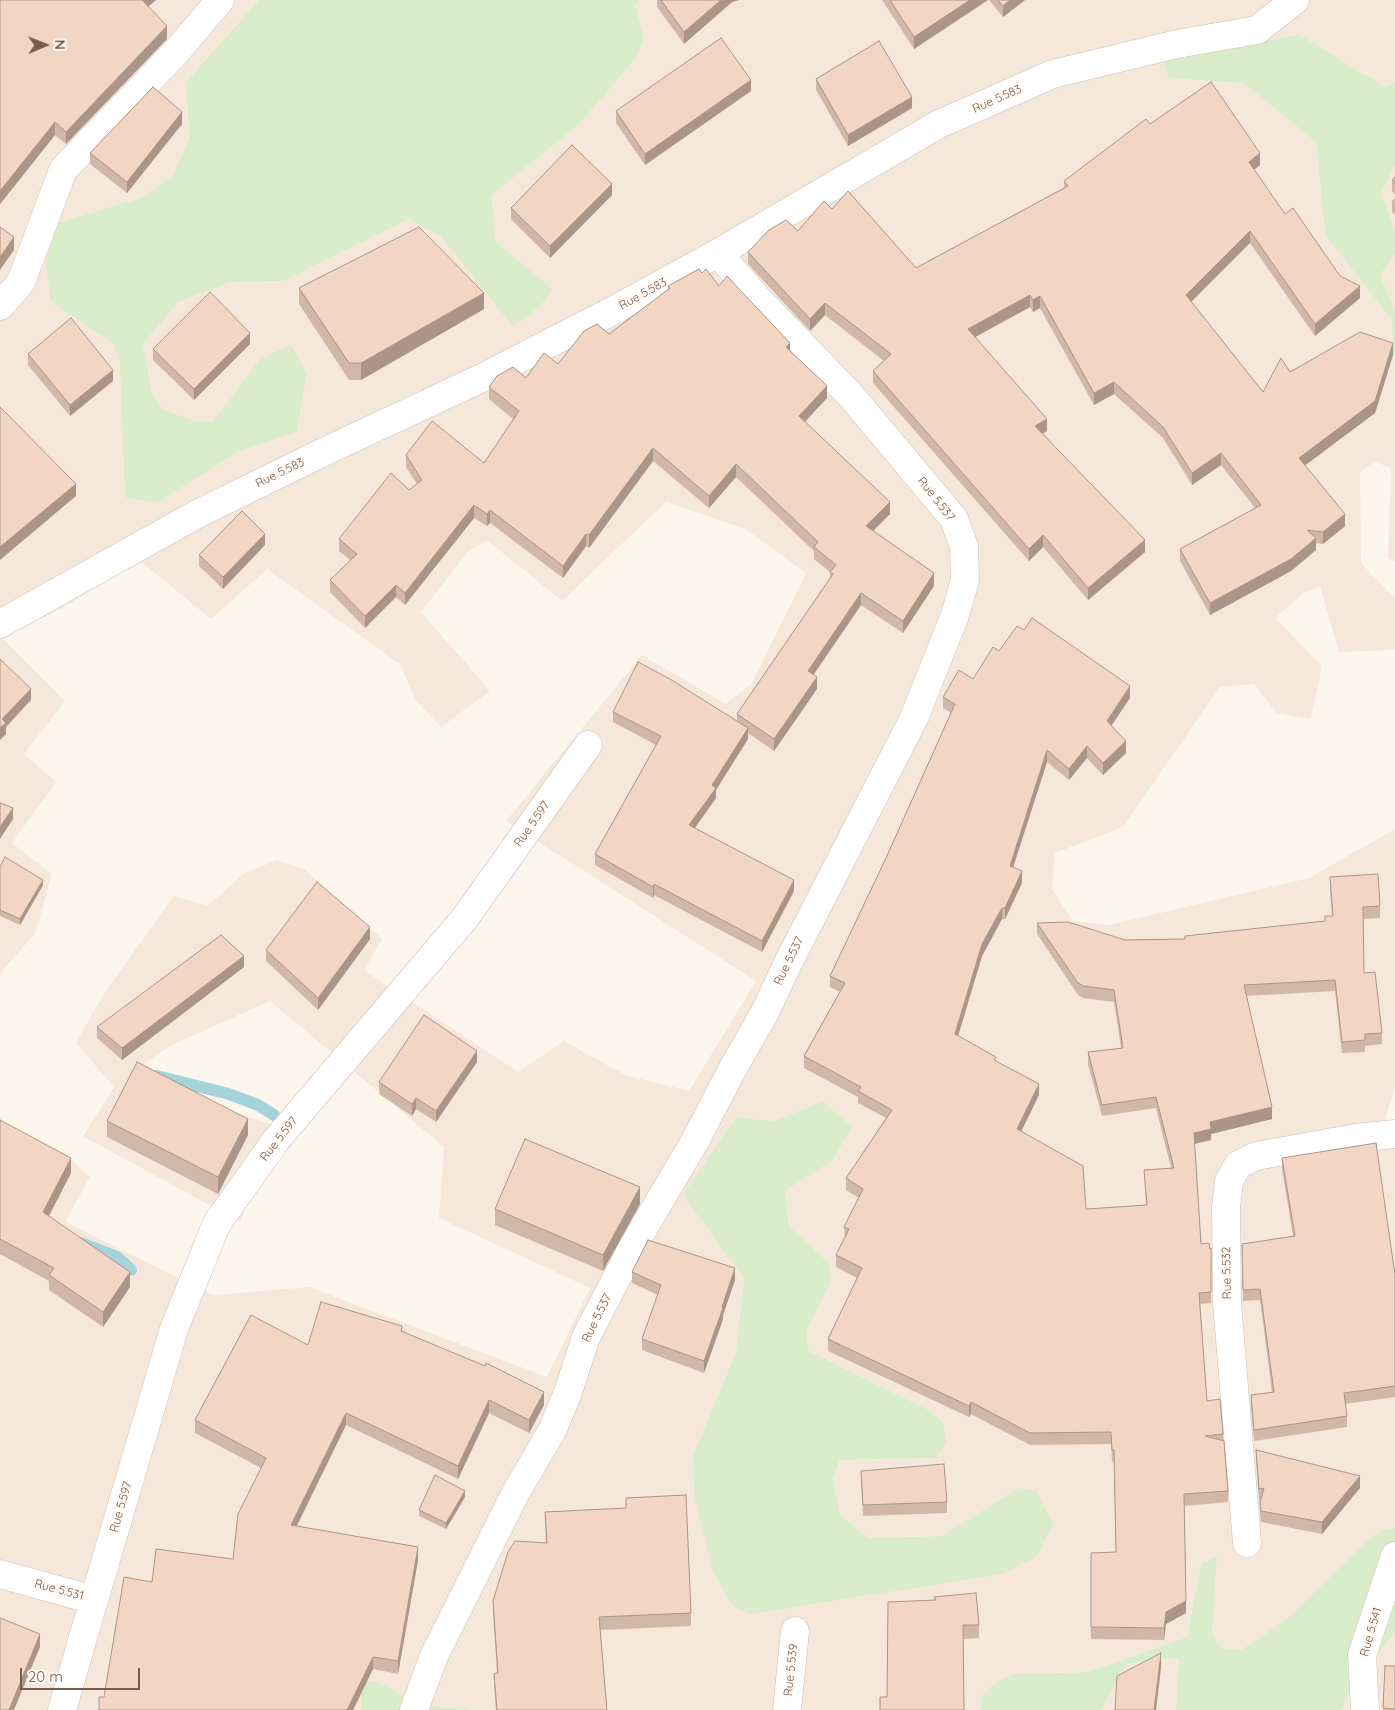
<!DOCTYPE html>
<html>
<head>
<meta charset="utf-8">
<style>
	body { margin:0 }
	#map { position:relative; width:1395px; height:1710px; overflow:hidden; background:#fdf6ec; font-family:Quicksand,sans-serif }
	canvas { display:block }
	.north { position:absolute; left:20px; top:20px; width:50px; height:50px; -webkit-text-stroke:4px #fffaf3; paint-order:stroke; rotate:89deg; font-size:14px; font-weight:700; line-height:20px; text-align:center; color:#7a5c4d }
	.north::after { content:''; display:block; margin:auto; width:18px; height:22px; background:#7a5c4d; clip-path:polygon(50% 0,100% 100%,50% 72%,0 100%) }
	.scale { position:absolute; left:20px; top:1668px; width:120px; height:22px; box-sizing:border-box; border:2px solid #7a5c4d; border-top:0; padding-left:6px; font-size:15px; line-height:18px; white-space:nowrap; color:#7a5c4d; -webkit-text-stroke:4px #fffaf3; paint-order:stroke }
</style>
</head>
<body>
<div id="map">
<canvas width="1395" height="1710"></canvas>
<div class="north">N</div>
<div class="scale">20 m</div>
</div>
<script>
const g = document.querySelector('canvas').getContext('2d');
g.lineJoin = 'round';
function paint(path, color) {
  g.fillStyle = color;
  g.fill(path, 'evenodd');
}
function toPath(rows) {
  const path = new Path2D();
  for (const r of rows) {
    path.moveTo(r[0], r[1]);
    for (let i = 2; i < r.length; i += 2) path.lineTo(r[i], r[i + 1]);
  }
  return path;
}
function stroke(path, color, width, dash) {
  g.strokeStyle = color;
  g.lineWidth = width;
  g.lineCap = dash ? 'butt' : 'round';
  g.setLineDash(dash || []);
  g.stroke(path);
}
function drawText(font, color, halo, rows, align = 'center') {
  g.font = font + ' Quicksand,sans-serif';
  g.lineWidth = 4;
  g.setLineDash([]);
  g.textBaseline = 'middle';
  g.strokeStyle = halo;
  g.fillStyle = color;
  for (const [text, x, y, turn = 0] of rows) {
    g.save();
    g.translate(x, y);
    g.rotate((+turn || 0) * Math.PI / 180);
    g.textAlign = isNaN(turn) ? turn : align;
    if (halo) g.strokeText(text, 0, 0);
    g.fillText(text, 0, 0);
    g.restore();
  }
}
paint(toPath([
	[0,0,259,0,186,82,189,139,173,175,143,197,55,224,51,302,114,344,157,503,238,452,297,432,307,373,289,344,259,360,213,422,195,421,162,409,152,394,143,344,177,302,231,282,283,281,409,219,441,237,513,327,551,289,495,241,492,195,579,124,644,38,635,5,640,0,1395,0,1395,82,1385,87,1299,34,1163,62,1170,78,1243,83,1316,142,1325,235,1392,320,1393,354,1395,356,1395,562,1388,558,1391,469,1375,461,1360,472,1361,563,1395,598,1395,650,1339,652,1320,586,1304,593,1275,618,1322,666,1311,719,1277,713,1254,684,1220,687,1123,827,1055,853,1052,889,1073,921,1109,925,1309,878,1395,829,1395,1088,1385,1119,1395,1125,1395,1528,1386,1529,1370,1537,1288,1618,1241,1650,1223,1649,1212,1635,1217,1558,1201,1564,1187,1637,1088,1672,1014,1674,982,1697,980,1710,476,1710,419,1705,361,1682,361,1710,0,1710,0,1122,69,1158,90,1177,65,1222,213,1295,309,1287,547,1377,590,1288,439,1218,444,1147,270,1001,172,1045,143,1064,212,1105,277,1126,240,1222,83,1136,114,1087,76,1043,103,995,174,896,207,906,245,873,277,860,305,870,382,939,364,970,518,1072,564,1041,625,1075,689,1091,756,981,506,821,642,655,726,704,752,683,806,573,745,529,666,502,562,601,487,540,467,553,421,612,490,691,441,727,415,700,401,665,267,569,211,619,138,559,61,609,2,638,65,701,24,754,56,782,12,843,52,874,35,934,0,973],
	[824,1102,832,1161,785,1191,789,1226,829,1263,831,1281,806,1332,809,1351,927,1409,936,1458,840,1460,833,1478,840,1515,868,1538,942,1536,1018,1488,1002,1574,694,1494,693,1456,736,1352,744,1278,736,1117,772,1121],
	[1395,165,1395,230,1381,194],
	[1395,254,1395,310,1380,275],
	[1395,1632,1395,1710,1341,1710,1348,1694],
	[1179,1658,1176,1710,1101,1710,1127,1664]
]), '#f5e8da');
paint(toPath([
	[259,0,640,0,635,5,644,38,637,56,579,124,492,195,495,241,552,289,541,305,513,327,441,237,409,219,283,281,231,282,178,302,143,344,152,394,162,409,195,421,213,422,259,360,290,344,307,373,297,432,238,452,157,503,125,497,120,365,114,344,51,302,46,264,55,224,143,197,173,175,189,139,186,82],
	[1299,34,1385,87,1395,82,1395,165,1381,194,1395,230,1395,254,1380,275,1395,310,1395,356,1393,355,1392,320,1325,235,1316,142,1243,83,1169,78,1163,62],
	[823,1102,852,1127,832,1161,785,1191,789,1226,829,1263,831,1281,806,1332,809,1351,927,1409,943,1423,946,1442,936,1458,840,1460,833,1478,840,1515,868,1538,942,1536,1018,1488,1036,1491,1053,1524,1036,1557,1002,1574,750,1614,732,1605,713,1570,694,1494,693,1456,736,1352,744,1278,683,1195,736,1117,772,1121],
	[1395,1528,1395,1632,1348,1694,1341,1710,1176,1710,1179,1658,1127,1664,1101,1710,980,1710,982,1697,996,1682,1014,1674,1088,1672,1187,1637,1201,1564,1217,1557,1212,1635,1223,1649,1241,1650,1288,1618,1370,1537,1386,1529],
	[361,1682,378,1682,419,1705,476,1710,361,1710]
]), '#d8ecc9');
stroke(toPath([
	[157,1076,229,1094,258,1105,274,1115],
	[81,1243,117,1257,131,1270]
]), '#a5d3da', 12);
const street = toPath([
	[0,306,21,282,63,170,177,51,220,0],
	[0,624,199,513,332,448,484,377,616,309,718,253,939,124,1053,74,1177,44,1257,30,1295,0],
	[1247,1543,1227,1303,1226,1207,1229,1181,1238,1165,1256,1156,1356,1138,1395,1134],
	[0,1574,94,1600,62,1710],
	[94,1600,174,1329,217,1223,277,1139,465,918,588,745],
	[414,1710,434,1656,516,1492,552,1431,568,1392,586,1337,636,1241,695,1141,733,1068,764,1014,789,961,914,718,955,615,965,580,964,546,954,519,852,397,756,297,718,253],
	[787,1710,795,1631],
	[1365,1710,1362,1655,1395,1556]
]);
stroke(street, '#d1beb0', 29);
stroke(street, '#fff', 28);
paint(toPath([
	[0,0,148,7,167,39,66,144,55,135,0,204],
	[657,0,739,0,732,2,684,44,657,7],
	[882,0,988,0,914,49],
	[989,0,1025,0,1003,17],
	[816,79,912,108,848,146,816,90],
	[751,91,645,165,616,123,616,111],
	[182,124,127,193,90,164,90,153],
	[1150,124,1260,165,1254,170,1285,214,1360,298,1315,336,1250,243,1191,302,1263,392,1290,372,1393,355,1375,413,1305,465,1345,526,1323,544,1316,543,1316,550,1291,571,1210,615,1180,561,1180,549,1255,508,1221,465,1192,485,1163,438,1114,394,1094,405,1040,308,1033,312,1030,307,975,337,1047,431,1042,434,1145,552,1088,600,1043,547,1029,561,873,383,873,371,884,361,825,315,810,331,748,264,748,252,798,231,832,209,916,268,1064,188,1064,181],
	[1395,177,1395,195,1392,191,1392,180],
	[612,195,550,258,511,219,511,208],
	[1395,198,1395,215,1392,212,1392,201],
	[702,273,719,286,790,350,827,398,805,422,890,514,873,531,934,586,903,633,861,605,813,675,817,689,774,751,748,733,748,739,716,790,716,798,695,828,794,891,762,952,654,895,653,898,595,865,595,854,656,745,613,722,613,712,737,722,737,714,830,578,830,572,814,559,814,551,736,477,709,508,653,461,589,548,586,546,563,578,490,523,487,526,474,518,405,605,396,597,365,628,330,592,330,580,350,560,339,551,339,539,409,490,417,484,406,467,406,455,484,463,513,419,489,399,489,387,526,378,558,364,609,334,668,290,668,286],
	[299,288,484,309,361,380,349,380,299,304],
	[250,344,194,400,153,360,153,349],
	[28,354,113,381,70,416,28,365],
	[265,545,223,589,199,566,199,555],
	[999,651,1130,698,1111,726,1126,753,1103,775,1087,758,1069,780,1047,762,1013,867,1022,883,1005,919,1002,919,982,956,958,1036,996,1061,1039,1095,1021,1131,1086,1209,1146,1205,1144,1170,1171,1168,1156,1108,1102,1116,1088,1064,1088,1052,1121,1048,1114,1002,1083,998,1078,995,1037,934,1037,923,1125,940,1185,939,1325,921,1332,916,1330,889,1330,877,1380,906,1380,918,1363,919,1364,973,1382,1033,1382,1044,1365,1046,1365,1052,1342,1053,1335,991,1246,996,1272,1119,1211,1134,1211,1140,1194,1144,1201,1244,1210,1249,1211,1248,1211,1303,1200,1304,1207,1401,1223,1434,1228,1491,1228,1502,1184,1506,1186,1613,1166,1624,1164,1640,1091,1639,1091,1553,1116,1552,1114,1461,1112,1462,1111,1444,1030,1445,971,1414,969,1417,828,1351,828,1339,857,1278,836,1267,836,1255,845,1239,844,1227,859,1198,846,1190,846,1178,886,1118,858,1103,858,1097,804,1068,804,1056,840,992,830,987,830,976,886,858,951,713,943,708,943,697,973,679],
	[0,867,43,885,20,925,0,916],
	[370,939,318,1010,266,961,266,950],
	[244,967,122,1060,97,1038,97,1027],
	[477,1062,436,1122,416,1109,412,1116,379,1094,379,1082],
	[0,1120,71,1173,49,1216,130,1287,103,1327,49,1290,49,1281,0,1254],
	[107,1121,248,1135,218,1194,107,1137],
	[1282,1158,1395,1275,1395,1397,1345,1404,1347,1416,1347,1427,1254,1441,1251,1406,1251,1395,1272,1392,1260,1300,1243,1301,1242,1244,1293,1236,1282,1169],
	[640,1204,603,1271,495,1225,495,1209],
	[632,1272,735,1280,723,1315,723,1319,704,1373,642,1350,642,1339,658,1295,632,1283],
	[402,1331,544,1405,529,1433,489,1413,458,1479,346,1425,297,1526,418,1560,398,1674,373,1669,353,1710,99,1710,152,1582,233,1559,261,1468,195,1433,195,1420,308,1345],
	[1256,1450,1360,1488,1322,1534,1261,1522,1260,1513,1261,1500,1259,1500,1256,1461],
	[861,1471,947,1502,947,1513,863,1516,861,1482],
	[465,1497,446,1529,419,1516,419,1510],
	[626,1498,691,1613,691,1626,600,1630,607,1710,496,1710,494,1687,494,1674,497,1673,493,1614,493,1601,546,1543,545,1512,626,1508],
	[934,1597,979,1625,979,1638,963,1639,964,1710,887,1697,934,1600],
	[1385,1666,1395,1666,1395,1710,1383,1710]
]), '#d1b7a8');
paint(toPath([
	[142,0,156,0,141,13],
	[721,0,739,0,732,2,684,44,684,32],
	[970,0,988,0,914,49,914,37],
	[1010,0,1025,0,1003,17,1003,6],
	[167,26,167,39,66,144,66,132],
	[751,80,751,91,645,165,645,154],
	[912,97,912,108,848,146,848,135],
	[182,112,182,124,127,193,127,182],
	[55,122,55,135,0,204,0,191],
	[1260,153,1260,165,1249,173,1249,162],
	[612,184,612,195,550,258,550,246],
	[1250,231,1250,243,1186,307,1186,295],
	[14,237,14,250,0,270,0,257],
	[1360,286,1360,298,1315,336,1315,324],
	[484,293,484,309,361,380,361,363],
	[1030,295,1030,307,968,341,968,329],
	[1040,296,1040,308,1033,312,1033,300],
	[825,303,825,315,810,331,810,319],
	[250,333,250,344,194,400,194,389],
	[790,343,790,355,786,347],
	[1393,343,1393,355,1375,413,1299,470,1299,458],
	[113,370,113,381,70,416,70,405],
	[1114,382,1114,394,1094,405,1094,393],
	[827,386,827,398,799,428,799,416],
	[1047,419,1047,431,1035,438,1035,426],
	[653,448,653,461,589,548,589,535],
	[1221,453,1221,465,1192,485,1192,473],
	[736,464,736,477,709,508,709,496],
	[76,484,76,496,0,560,0,547],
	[890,502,890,514,866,538,866,526],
	[474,505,474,518,405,605,405,593],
	[490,510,490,523,487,526,487,514],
	[1345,514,1345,526,1323,544,1323,532],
	[265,534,265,545,223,589,223,577],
	[586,534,586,546,563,578,563,566],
	[1043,535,1043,547,1029,561,1029,549],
	[1316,538,1316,550,1291,571,1210,615,1210,603],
	[1145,540,1145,552,1088,600,1088,588],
	[934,573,934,586,903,633,903,621],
	[396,585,396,597,365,628,365,616],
	[861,593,861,605,808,683,808,671],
	[817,677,817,689,774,751,774,739],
	[1130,686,1130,698,1107,732,1107,721],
	[31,689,31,700,6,727,6,734,0,740,0,728,2,719],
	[748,728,748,739,716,790,716,798,689,836,689,825,712,785],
	[1126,741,1126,753,1103,775,1103,763],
	[1087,746,1087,758,1069,780,1069,769],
	[1047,750,1047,762,1010,877,1010,866],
	[13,808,13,819,0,839,0,827],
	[1022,871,1022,883,1005,919,1005,908],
	[43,880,43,885,20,925,20,919],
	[794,880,794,891,762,952,762,941],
	[654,884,654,895,653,898,653,887],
	[1002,908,1002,919,982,956,955,1046,955,1034,982,944],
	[370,927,370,939,318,1010,318,998],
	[244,956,244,967,122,1060,122,1048],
	[477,1051,477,1062,436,1122,436,1111],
	[1039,1084,1039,1095,1017,1140,1017,1129],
	[416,1098,416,1109,412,1116,412,1104],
	[1272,1107,1272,1119,1211,1134,1211,1140,1194,1144,1194,1133,1210,1122],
	[248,1119,248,1135,218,1194,218,1177],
	[71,1158,71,1173,43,1227,43,1212],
	[640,1187,640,1204,603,1271,603,1255],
	[735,1268,735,1280,723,1315,723,1319,704,1373,704,1361],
	[130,1272,130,1287,103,1327,103,1312],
	[544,1392,544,1405,529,1433,529,1420],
	[489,1400,489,1413,458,1479,458,1466],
	[971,1402,971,1414,969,1417,969,1406],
	[346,1413,346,1425,291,1537,291,1525],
	[1360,1476,1360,1488,1322,1534,1322,1522],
	[465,1491,465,1497,446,1529,446,1523],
	[418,1547,418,1560,398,1674,398,1661],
	[1186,1601,1186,1613,1166,1624,1164,1640,1164,1628,1166,1612],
	[40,1634,40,1647,14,1710,9,1710],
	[1161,1653,1161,1668,1156,1710,1154,1710],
	[373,1657,373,1669,353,1710,347,1710]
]), '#aa9588');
const building = toPath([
	[0,0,142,0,167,26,66,132,55,122,0,191,0,0],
	[661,0,721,0,684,32,661,0],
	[890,0,970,0,914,37,890,0],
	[998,0,1010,0,1003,6,998,0],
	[721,38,751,80,645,154,616,111,721,38],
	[879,41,912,97,848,135,816,79,879,41],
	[1211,82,1260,153,1249,162,1285,214,1293,208,1340,276,1360,286,1315,324,1250,231,1186,295,1263,392,1281,358,1290,372,1360,332,1393,343,1375,401,1299,458,1345,514,1323,532,1307,530,1316,538,1291,559,1210,603,1180,549,1261,505,1221,453,1192,473,1163,427,1114,382,1094,393,1040,296,1033,300,1030,295,968,329,1047,419,1035,426,1145,540,1088,588,1043,535,1029,549,873,371,891,354,825,303,810,319,748,252,769,230,786,220,798,231,824,201,832,209,848,191,916,268,1068,186,1064,181,1146,119,1150,124,1211,82],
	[153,87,182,112,127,182,90,153,153,87],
	[572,145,612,184,550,246,511,208,572,145],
	[1395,177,1395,183,1392,180,1395,177],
	[0,227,14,237,0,257,0,227],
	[419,227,484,293,361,363,349,363,299,288,419,227],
	[699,269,702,273,706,269,719,286,727,276,790,343,786,347,827,386,799,416,890,502,866,526,934,573,903,621,861,593,808,671,817,677,774,739,737,714,833,574,830,572,836,565,814,547,818,542,736,464,709,496,653,448,589,535,586,534,563,566,490,510,487,514,474,505,405,593,396,585,365,616,330,580,357,554,339,539,391,473,409,490,422,480,406,455,432,421,484,463,519,411,489,387,497,376,513,367,526,378,544,353,558,364,584,331,597,324,609,334,670,288,668,286,699,269],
	[210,292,250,333,194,389,153,349,210,292],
	[71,318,113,370,70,405,28,354,71,318],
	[0,407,76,484,0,547,0,407],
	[242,511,265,534,223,577,199,555,242,511],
	[1032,618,1130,686,1107,721,1126,741,1103,763,1087,746,1069,769,1047,750,1010,866,1022,871,1005,908,1002,908,982,944,955,1034,996,1057,994,1060,1039,1084,1017,1129,1083,1166,1086,1209,1147,1205,1144,1170,1174,1168,1156,1097,1102,1105,1088,1052,1123,1048,1114,990,1083,986,1078,983,1037,923,1068,922,1125,940,1185,939,1185,936,1325,921,1325,916,1333,916,1330,877,1378,874,1380,906,1363,907,1364,973,1375,972,1382,1033,1365,1034,1365,1040,1342,1042,1335,980,1244,985,1272,1107,1210,1122,1211,1129,1194,1133,1201,1244,1209,1243,1210,1249,1211,1248,1211,1292,1199,1293,1207,1401,1220,1399,1223,1434,1205,1436,1224,1441,1228,1491,1184,1494,1186,1601,1166,1612,1164,1628,1091,1627,1091,1553,1116,1552,1114,1450,1112,1450,1111,1432,1030,1433,971,1402,969,1406,828,1339,862,1268,836,1255,849,1229,844,1227,863,1189,846,1178,892,1110,858,1091,861,1087,804,1056,845,983,830,976,886,858,955,704,943,697,959,670,973,679,993,647,999,651,1017,626,1024,630,1032,618],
	[0,659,31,689,2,719,6,723,0,728,0,659],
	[638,662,670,679,748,728,712,785,716,788,689,825,794,880,762,941,654,884,653,887,595,854,661,736,613,712,638,662],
	[0,803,13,808,0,827,0,803],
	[5,857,43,880,20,919,0,910,0,867,5,857],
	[317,882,370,927,318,998,266,950,317,882],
	[221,935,244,956,122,1048,97,1027,221,935],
	[424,1015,477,1051,436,1111,416,1098,412,1104,379,1082,424,1015],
	[137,1062,248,1119,218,1177,107,1121,137,1062],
	[0,1120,71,1158,43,1212,130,1272,103,1312,49,1275,54,1268,0,1239,0,1120],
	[525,1139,640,1187,603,1255,495,1209,525,1139],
	[1376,1143,1395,1275,1395,1386,1344,1393,1347,1416,1254,1430,1251,1395,1274,1392,1260,1289,1243,1290,1242,1244,1295,1236,1282,1158,1376,1143],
	[648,1240,735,1268,722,1307,723,1308,704,1361,642,1339,661,1285,632,1272,648,1240],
	[321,1302,402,1326,401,1331,485,1366,486,1363,544,1392,529,1420,489,1400,458,1466,346,1413,291,1525,418,1547,398,1661,373,1657,347,1710,99,1710,99,1697,104,1697,124,1577,152,1582,156,1549,233,1559,238,1514,266,1458,195,1420,251,1315,308,1345,321,1302],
	[1256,1450,1360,1476,1322,1522,1261,1511,1260,1502,1264,1488,1259,1489,1256,1450],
	[944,1464,947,1502,863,1505,861,1471,944,1464],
	[435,1475,465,1491,446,1523,419,1510,435,1475],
	[686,1495,691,1613,599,1617,607,1710,497,1710,494,1674,498,1673,493,1601,508,1552,515,1541,547,1543,545,1512,626,1508,626,1498,686,1495],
	[976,1593,979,1625,963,1625,964,1710,880,1710,880,1697,887,1697,888,1602,936,1600,934,1597,976,1593],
	[0,1618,40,1634,9,1710,0,1710,0,1618],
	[1161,1653,1154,1710,1115,1710,1117,1676,1161,1653],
	[1385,1666,1395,1666,1395,1709,1383,1708,1385,1666]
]);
paint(building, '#f3d5c3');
stroke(building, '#aa9588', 1);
drawText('12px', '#7a5c4d', '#fffaf3', [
	["Rue 5.583",997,99,-24],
	["Rue 5.583",643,294,-29],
	["Rue 5.583",280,473,-26],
	["Rue 5.537",936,499,52],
	["Rue 5.597",532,824,-55],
	["Rue 5.537",789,961,-64],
	["Rue 5.597",279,1139,-52],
	["Rue 5.532",1227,1273,-91],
	["Rue 5.537",597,1318,-64],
	["Rue 5.597",121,1507,-74],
	["Rue 5.531",59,1590,15],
	["Rue 5.541",1371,1632,-74],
	["Rue 5.539",791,1670,-84]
]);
</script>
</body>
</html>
